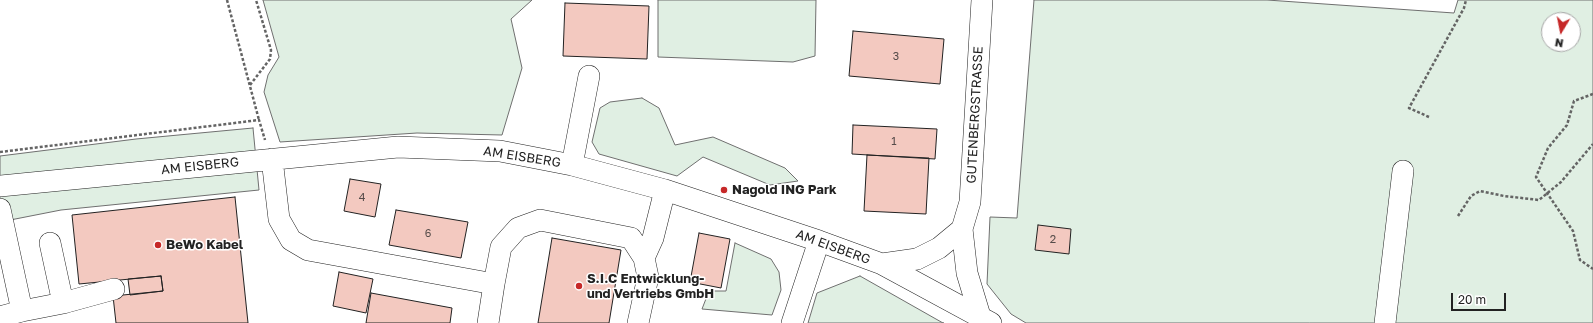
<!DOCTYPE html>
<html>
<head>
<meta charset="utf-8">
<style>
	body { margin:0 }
	#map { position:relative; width:1593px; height:323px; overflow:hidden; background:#fff; font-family:"Golos Text",sans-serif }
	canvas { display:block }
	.north { position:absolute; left:1541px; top:12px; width:40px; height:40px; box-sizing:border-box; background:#fff; border:1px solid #a7a7a7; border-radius:50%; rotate:190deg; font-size:11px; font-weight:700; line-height:16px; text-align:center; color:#222 }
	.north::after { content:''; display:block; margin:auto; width:14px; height:18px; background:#c62828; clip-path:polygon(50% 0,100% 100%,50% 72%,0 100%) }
	.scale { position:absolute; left:1451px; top:293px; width:55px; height:18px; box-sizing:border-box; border:2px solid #222; border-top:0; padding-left:5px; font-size:12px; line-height:14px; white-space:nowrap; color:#222; -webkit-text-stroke:3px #fff; paint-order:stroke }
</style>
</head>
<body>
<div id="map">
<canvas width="1593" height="323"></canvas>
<div class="north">N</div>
<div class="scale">20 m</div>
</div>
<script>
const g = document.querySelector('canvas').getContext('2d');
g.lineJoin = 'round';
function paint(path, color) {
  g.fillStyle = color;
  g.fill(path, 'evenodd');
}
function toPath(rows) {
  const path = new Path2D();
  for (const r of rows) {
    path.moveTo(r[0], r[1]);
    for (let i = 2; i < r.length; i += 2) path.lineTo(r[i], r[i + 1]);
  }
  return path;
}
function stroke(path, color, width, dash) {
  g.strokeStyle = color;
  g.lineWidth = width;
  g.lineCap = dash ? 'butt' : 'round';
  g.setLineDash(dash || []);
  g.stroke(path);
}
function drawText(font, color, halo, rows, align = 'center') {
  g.font = font + ' "Golos Text",sans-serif';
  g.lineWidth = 3;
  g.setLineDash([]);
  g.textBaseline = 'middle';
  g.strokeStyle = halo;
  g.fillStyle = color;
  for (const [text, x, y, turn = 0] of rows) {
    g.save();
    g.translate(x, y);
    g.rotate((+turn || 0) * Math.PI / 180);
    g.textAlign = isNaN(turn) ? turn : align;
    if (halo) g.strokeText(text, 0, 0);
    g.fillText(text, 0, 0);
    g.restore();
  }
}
const green = toPath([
	[263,0,532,0,511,19,522,68,502,135,417,133,280,142,264,92,268,75,279,57,263,0],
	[658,0,816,0,815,56,793,62,658,57,658,0],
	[1034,0,1267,0,1454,13,1458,0,1593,0,1593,323,1026,323,1011,314,987,284,990,217,1017,218,1034,0],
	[1549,20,1573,20,1573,44,1549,44,1549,20],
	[642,98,659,108,675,145,713,137,785,168,798,181,770,185,703,157,677,176,599,154,592,142,600,108,610,102,642,98],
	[253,128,259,190,61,210,0,222,0,156,136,139,253,128],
	[735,243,771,259,779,272,781,290,772,315,702,309,709,291,726,291,735,243],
	[860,276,943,323,944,323,808,323,817,293,860,276]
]);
paint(green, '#e0efe3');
stroke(green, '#6f6f6f', 1);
const building = toPath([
	[565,3,649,6,647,59,563,56,565,3],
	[853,31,944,39,940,84,849,76,853,31],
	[853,125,937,129,935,159,852,154,853,125],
	[867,155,929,158,926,214,864,211,867,155],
	[350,179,381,184,375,217,344,211,350,179],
	[235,197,248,323,116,323,113,296,163,291,161,276,79,284,72,215,235,197],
	[396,210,468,222,461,258,389,245,396,210],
	[1038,225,1071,229,1069,254,1035,250,1038,225],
	[699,233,730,239,721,288,690,282,699,233],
	[552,238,621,250,609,323,538,323,552,238],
	[339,272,373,279,366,313,333,306,339,272],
	[161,276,163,291,130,295,128,279,161,276],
	[371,293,452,308,450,323,366,323,371,293]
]);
paint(building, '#f3c9c0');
stroke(building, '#222', 1);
const minor = toPath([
	[272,159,279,219,291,240,308,250,494,284,501,247,518,228,540,220,631,238,644,258,648,277,638,323],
	[572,165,589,76],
	[0,186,398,147,500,151,572,165,665,190,819,241,882,264,991,323],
	[0,209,22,311],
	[50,243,63,303],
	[644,258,653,238,665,190],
	[882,264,917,259,939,248,962,229],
	[980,316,967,273,962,229,970,202,982,0],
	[0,317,22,311,63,303,114,289],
	[488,323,494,284],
	[792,323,819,241],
	[1385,323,1403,171]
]);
stroke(minor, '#222', 22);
stroke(toPath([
	[227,0,259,120],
	[250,85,270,59,271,50,256,0],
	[1593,94,1574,101,1567,125,1548,148,1536,177,1573,231,1580,260,1593,269],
	[1429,117,1409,108,1464,8,1466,0],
	[0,152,259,120,265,140],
	[1458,216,1471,196,1480,191,1504,196,1539,200,1561,182,1593,144]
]), '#646464', 2.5, [3, 2]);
stroke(minor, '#fff', 21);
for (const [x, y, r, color] of [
	[724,190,4,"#c62828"],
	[158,245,4,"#c62828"],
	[579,286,4,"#c62828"]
]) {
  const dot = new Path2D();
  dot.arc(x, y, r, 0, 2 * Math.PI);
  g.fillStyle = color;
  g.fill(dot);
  stroke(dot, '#fff', 1.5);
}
drawText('11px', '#564c4a', null, [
	["3",896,57],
	["1",894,142],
	["4",362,198],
	["6",428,234],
	["2",1053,240]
]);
drawText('13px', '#222', '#fff', [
	["GUTENBERGSTRASSE",975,115,-87],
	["AM EISBERG",522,157,9],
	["AM EISBERG",200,166,-6],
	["AM EISBERG",833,247,20]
]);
drawText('bold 13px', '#222', '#fff', [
	["Nagold ING Park",732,190],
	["BeWo Kabel",166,245],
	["S.I.C Entwicklung-",587,279],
	["und Vertriebs GmbH",587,294]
], 'left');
</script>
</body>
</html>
